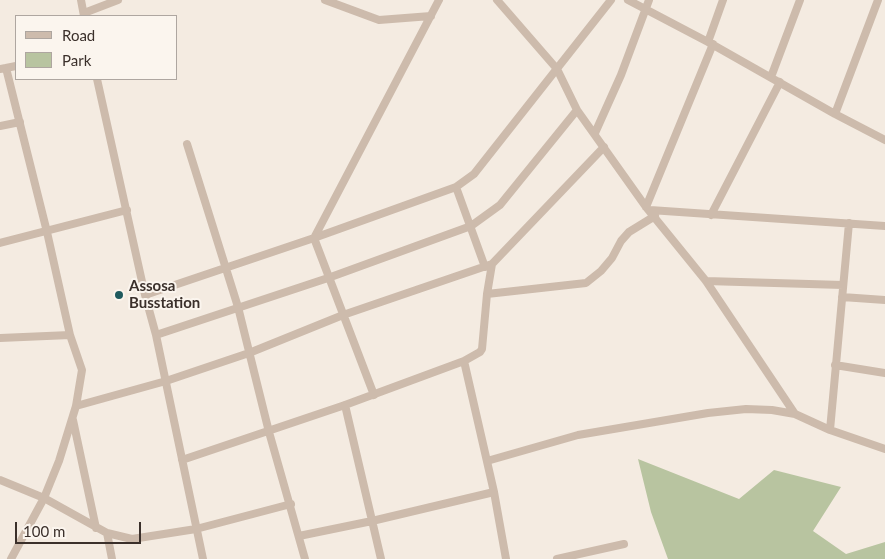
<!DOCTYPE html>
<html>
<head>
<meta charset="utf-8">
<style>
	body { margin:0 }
	#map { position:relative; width:885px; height:559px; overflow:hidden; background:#f4ebe1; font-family:Lato,sans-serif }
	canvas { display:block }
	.legend { position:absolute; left:15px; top:15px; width:162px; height:65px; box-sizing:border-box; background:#fbf5ee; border:1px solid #aea6a0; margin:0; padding:6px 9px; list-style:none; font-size:15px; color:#3b302b }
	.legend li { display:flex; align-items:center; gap:10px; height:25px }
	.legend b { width:25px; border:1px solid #aea6a0 }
	.scale { position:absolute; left:15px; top:522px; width:126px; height:22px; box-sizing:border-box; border:2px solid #3b302b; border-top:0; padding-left:6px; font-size:15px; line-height:18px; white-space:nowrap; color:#3b302b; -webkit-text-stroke:4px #fbf5ee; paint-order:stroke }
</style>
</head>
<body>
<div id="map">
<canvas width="885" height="559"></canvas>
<ul class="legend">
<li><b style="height:6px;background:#cdbbac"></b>Road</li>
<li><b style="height:14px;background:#b8c4a0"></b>Park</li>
</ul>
<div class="scale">100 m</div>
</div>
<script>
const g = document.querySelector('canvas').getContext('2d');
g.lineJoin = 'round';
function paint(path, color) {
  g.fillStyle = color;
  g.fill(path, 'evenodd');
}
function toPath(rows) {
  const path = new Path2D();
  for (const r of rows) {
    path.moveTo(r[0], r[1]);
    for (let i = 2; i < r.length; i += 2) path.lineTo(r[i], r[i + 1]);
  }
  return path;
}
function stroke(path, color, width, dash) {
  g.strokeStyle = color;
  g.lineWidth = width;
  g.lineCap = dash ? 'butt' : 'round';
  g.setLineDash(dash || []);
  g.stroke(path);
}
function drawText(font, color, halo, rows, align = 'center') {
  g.font = font + ' Lato,sans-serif';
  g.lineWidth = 4;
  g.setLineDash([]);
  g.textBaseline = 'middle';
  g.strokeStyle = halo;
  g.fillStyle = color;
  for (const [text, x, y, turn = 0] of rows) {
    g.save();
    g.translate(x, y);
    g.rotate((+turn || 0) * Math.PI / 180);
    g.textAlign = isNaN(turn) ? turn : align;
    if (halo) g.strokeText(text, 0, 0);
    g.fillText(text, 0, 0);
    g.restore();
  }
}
paint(toPath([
	[638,459,739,499,774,470,841,487,813,531,846,554,885,542,885,559,668,559,651,512]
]), '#b8c4a0');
stroke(toPath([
	[81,0,84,16],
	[325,0,379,20,431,16],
	[497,0,557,69,577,110,646,207,706,281,795,414,830,430,885,449],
	[628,0,708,42,835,114,885,140],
	[84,13,118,0],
	[708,42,723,0],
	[6,68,47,232,70,335,82,370,76,406,59,461,44,498,11,559],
	[0,69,16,66],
	[771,77,800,0],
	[97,79,145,295,156,335,203,559],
	[835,114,878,0],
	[0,126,20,122],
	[595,133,621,75,649,0],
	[187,144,238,307,269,432,305,559],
	[456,187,485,267],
	[646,207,713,44],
	[650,210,885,226],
	[711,215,780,82],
	[0,243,127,210],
	[492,264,487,294,482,349,480,352,464,361,494,492,506,559],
	[706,281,843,285],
	[487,294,586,283,601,271,612,258,621,241,629,232,655,216],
	[145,295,314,238,456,187,474,174,611,0],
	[842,297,885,300],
	[156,335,328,278,471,226,500,205,577,110],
	[0,338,70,335],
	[835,365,885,373],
	[374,395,314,238,439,0],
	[345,405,381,559],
	[76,406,166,381,249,353,343,315,492,264,604,147],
	[73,420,96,528],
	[830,430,849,223],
	[182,460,345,405,464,361],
	[487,461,578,435,708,413,746,409,772,410,795,414],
	[0,480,44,498,107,533,132,539,196,529,291,504],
	[107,533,112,559],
	[299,536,372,521,494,492],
	[557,559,624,544]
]), '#cdbbac', 8);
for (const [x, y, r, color] of [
	[119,295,5,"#1f5a5e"]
]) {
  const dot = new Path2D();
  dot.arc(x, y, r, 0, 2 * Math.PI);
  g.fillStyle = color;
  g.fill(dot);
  stroke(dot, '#fbf5ee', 2);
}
drawText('bold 15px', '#3b302b', '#fbf5ee', [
	["Assosa",129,286],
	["Busstation",129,303]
], 'left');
</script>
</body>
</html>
